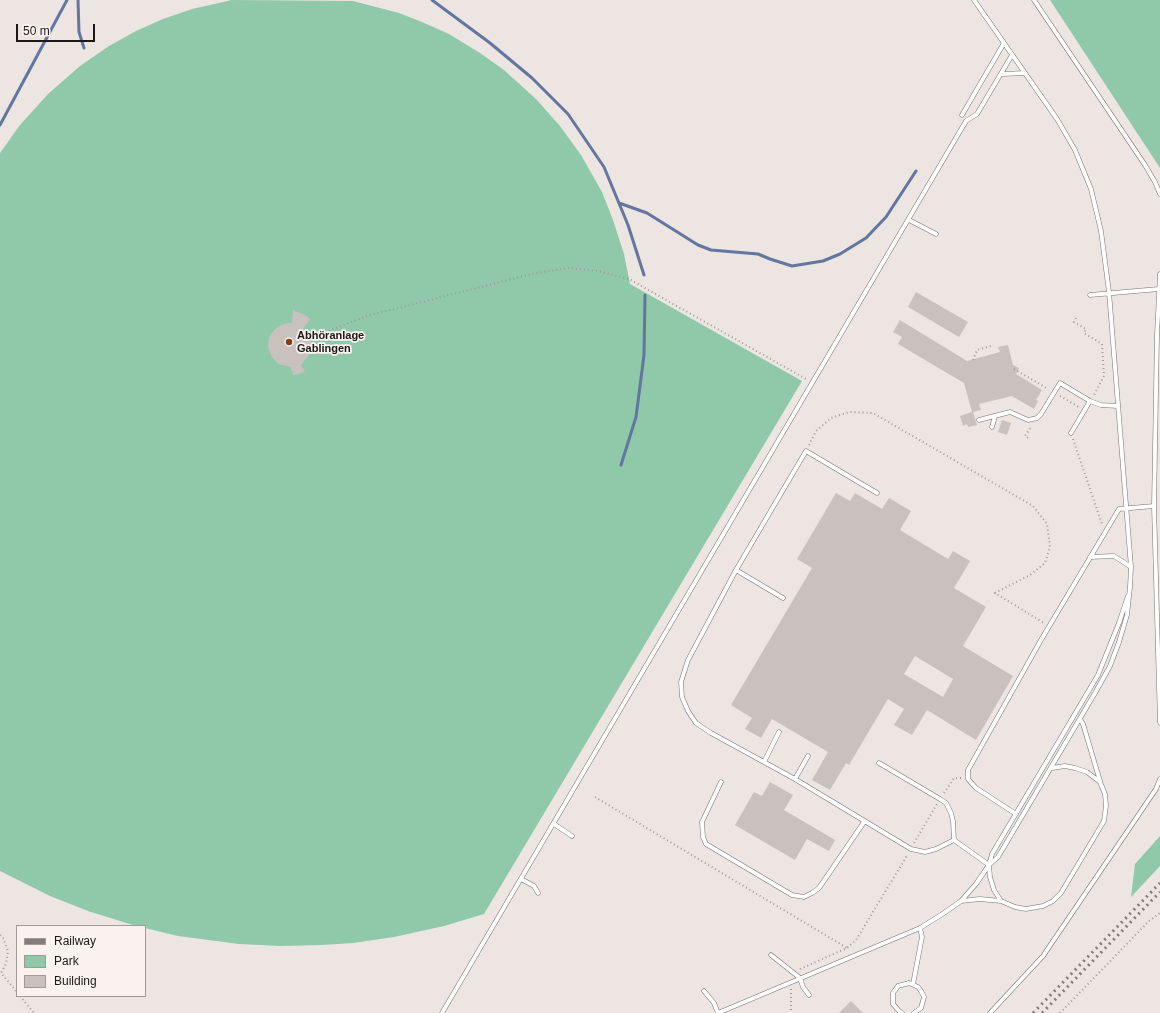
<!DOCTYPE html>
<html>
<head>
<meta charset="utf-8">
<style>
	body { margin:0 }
	#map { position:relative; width:1160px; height:1013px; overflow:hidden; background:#ece5e1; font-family:Arial,sans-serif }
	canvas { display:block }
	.legend { position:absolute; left:16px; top:925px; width:130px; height:72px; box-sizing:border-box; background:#f9f2ef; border:1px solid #a09b99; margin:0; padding:5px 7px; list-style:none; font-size:12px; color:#1b1817 }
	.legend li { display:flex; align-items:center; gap:8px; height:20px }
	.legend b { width:20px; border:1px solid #a09b99 }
	.scale { position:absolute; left:16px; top:24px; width:79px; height:18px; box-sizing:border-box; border:2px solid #1b1817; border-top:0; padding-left:5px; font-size:12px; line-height:14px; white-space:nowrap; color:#1b1817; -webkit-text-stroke:3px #f9f2ef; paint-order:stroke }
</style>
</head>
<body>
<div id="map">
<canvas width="1160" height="1013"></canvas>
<ul class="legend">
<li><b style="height:5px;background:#827d7b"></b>Railway</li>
<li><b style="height:11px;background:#90c9aa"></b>Park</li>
<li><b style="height:11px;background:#c8c1be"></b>Building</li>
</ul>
<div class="scale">50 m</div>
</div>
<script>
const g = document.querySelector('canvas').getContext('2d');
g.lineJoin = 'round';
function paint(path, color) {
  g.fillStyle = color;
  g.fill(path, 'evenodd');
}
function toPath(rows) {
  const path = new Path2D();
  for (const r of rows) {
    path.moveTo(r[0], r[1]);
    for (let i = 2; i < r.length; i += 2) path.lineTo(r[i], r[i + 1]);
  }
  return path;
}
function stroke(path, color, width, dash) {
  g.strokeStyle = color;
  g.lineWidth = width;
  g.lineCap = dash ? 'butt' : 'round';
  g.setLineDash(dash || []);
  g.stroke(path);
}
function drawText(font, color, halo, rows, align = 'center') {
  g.font = font + ' Arial,sans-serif';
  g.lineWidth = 3.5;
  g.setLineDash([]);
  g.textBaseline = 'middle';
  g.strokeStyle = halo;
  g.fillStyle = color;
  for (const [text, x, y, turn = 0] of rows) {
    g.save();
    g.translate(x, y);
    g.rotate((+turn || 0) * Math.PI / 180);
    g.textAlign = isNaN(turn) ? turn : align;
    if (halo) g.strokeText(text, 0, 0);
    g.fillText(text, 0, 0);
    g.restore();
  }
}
paint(toPath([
	[232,0,353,1,399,13,422,22,449,34,480,53,504,70,536,99,560,126,581,155,602,192,613,220,624,254,630,284,802,381,484,914,444,926,394,937,353,943,322,945,281,946,239,944,178,936,145,928,145,926,136,926,88,911,50,896,0,871,0,153,20,125,48,94,80,66,109,46,136,31,163,19,192,9],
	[1050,0,1160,0,1160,168],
	[1160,836,1160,866,1131,897,1135,864]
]), '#90c9aa');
stroke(toPath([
	[78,0,79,32,84,48],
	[432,0,490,43,532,78,568,114,604,167,628,225,644,275],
	[0,125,67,0],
	[619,203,647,213,698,245,711,250,758,254,770,259,792,266,823,261,840,254,866,238,886,217,916,171],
	[621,465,636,417,644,355,645,295]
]), '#6276a0', 3);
paint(toPath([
	[916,292,968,322,959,337,908,307],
	[293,310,305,315,310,319,303,329,310,338,311,346,309,355,301,365,305,371,299,374,293,375,291,367,278,364,272,357,268,347,269,337,274,330,281,325,292,322],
	[900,320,967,361,1000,352,998,347,1008,345,1013,365,1019,368,1016,374,1042,390,1036,400,1038,401,1034,409,1012,396,979,404,981,410,973,412,977,425,968,427,967,424,963,426,960,416,972,412,964,383,898,344,902,337,893,332],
	[1002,420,1011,423,1007,435,998,432],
	[836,493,850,501,855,493,882,509,889,498,911,511,900,530,948,559,953,551,970,561,954,588,986,607,963,646,1013,676,976,740,927,710,912,735,894,725,904,709,888,699,849,765,846,763,830,790,812,780,828,752,772,719,761,738,745,729,752,718,731,705,812,568,797,559],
	[915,656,953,679,943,697,904,674],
	[770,782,793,795,784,810,835,840,829,851,807,839,795,860,735,825,754,792,762,796],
	[851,1001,863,1013,839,1013]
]), '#c8c1be');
const lane = toPath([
	[1034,0,1145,165,1155,182,1160,194],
	[1002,74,1025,73],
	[962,115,1004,43],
	[909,220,936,234],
	[1160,274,1157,335,1154,506,1160,723],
	[1090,295,1159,289],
	[979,420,1010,412,1028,420,1037,418,1041,414,1060,383,1090,401],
	[992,427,995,416],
	[1071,433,1090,401,1101,405,1118,406],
	[877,493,806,451,736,570,688,660,681,682,682,697,688,711,696,723,711,733,795,779,911,849,925,852,936,849,954,840],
	[1090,557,1114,556,1131,567],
	[736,570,783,598],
	[1080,719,1083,724,1100,781],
	[764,762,779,732],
	[879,763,940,799,946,803,951,813,953,821,954,840,989,865],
	[1052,768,1065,766,1075,768,1087,772,1100,782,1105,794,1106,806,1104,821,1061,893,1053,901,1043,906,1026,909,1015,907,1001,901,994,890,990,877,989,865,992,854,1098,675,1119,623,1128,596],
	[795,779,808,756],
	[721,782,702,822,703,837,706,844,792,895,804,897,812,893,819,888,864,822],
	[1016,814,976,788,968,779,968,770,1041,640,1119,509,1154,506],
	[554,824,572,836],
	[521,879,534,886,538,893],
	[961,901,980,899,1001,901],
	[771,955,800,978,803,987,809,995],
	[913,984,922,937,920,928],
	[704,991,714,1003,718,1013],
	[442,1013,966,121,977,114,1012,55],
	[718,1013,920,928,944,913,961,901,976,884,989,865,998,857,1095,693,1110,666,1119,642,1127,615,1130,587,1131,567,1109,292,1101,231,1091,189,1075,150,1057,119,974,0],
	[902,1013,899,1011,893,1004,893,993,898,986,909,983,918,987,921,991,924,997,921,1008,914,1013],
	[990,1013,1043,956,1156,789,1160,779]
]);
stroke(lane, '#76706d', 5);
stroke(toPath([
	[1076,318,1074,322,1086,329,1084,333,1102,344,1104,376,1094,395],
	[310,338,367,316,536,273,569,268,598,271,629,279,806,379],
	[973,360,977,350,991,346],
	[1014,369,1048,389],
	[1060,396,1079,407],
	[1028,438,1025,436,1031,427],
	[1073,439,1102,524],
	[809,445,816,431,831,418,849,412,873,413,1033,506,1047,524,1050,547,1045,563,1030,575,995,593,1044,623],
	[944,793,954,778,961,778],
	[595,797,847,948],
	[914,843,937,804],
	[0,935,3,938,8,951,6,964,1,973,17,992],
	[800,969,847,948,856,940,908,854],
	[791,989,791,1013],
	[20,996,34,1013],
	[1060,1013,1149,921,1160,913]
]), '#9f9a97', 2, [1, 3]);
stroke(lane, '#fff', 4);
stroke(toPath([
	[1033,1013,1160,883],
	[1042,1013,1160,892]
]), '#827d7b', 3, [2, 4]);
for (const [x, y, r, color] of [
	[289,342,4,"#844015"]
]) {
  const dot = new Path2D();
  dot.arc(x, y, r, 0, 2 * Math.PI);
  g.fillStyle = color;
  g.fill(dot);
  stroke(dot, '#f9f2ef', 1.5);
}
drawText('bold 11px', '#1b1817', '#f9f2ef', [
	["Abhöranlage",297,336],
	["Gablingen",297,349]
], 'left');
</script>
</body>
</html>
